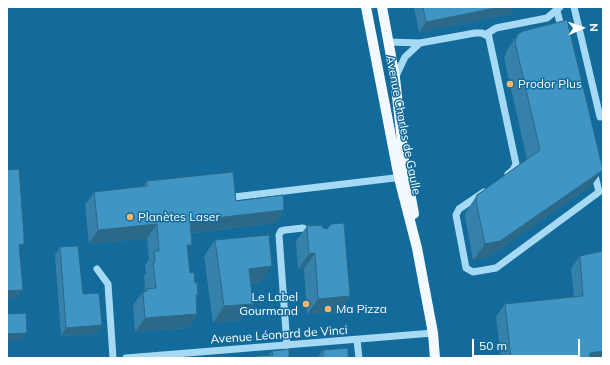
<!DOCTYPE html>
<html>
<head>
<meta charset="utf-8">
<style>
	body { margin:0 }
	#map { position:relative; width:610px; height:365px; overflow:hidden; background:#126b9b; font-family:Mulish,sans-serif }
	canvas { display:block }
	.frame { position:absolute; inset:0; border:8px solid #fff; pointer-events:none }
	.north { position:absolute; left:562px; top:8px; width:40px; height:40px; -webkit-text-stroke:3px #126b9b; paint-order:stroke; rotate:88deg; font-size:11px; font-weight:700; line-height:16px; text-align:center; color:#fff }
	.north::after { content:''; display:block; margin:auto; width:14px; height:18px; background:#fff; clip-path:polygon(50% 0,100% 100%,50% 72%,0 100%) }
	.scale { position:absolute; left:472px; top:339px; width:108px; height:18px; box-sizing:border-box; border:2px solid #fff; border-top:0; padding-left:5px; font-size:12px; line-height:14px; white-space:nowrap; color:#fff; -webkit-text-stroke:3px #126b9b; paint-order:stroke }
</style>
</head>
<body>
<div id="map">
<canvas width="610" height="365"></canvas>
<div class="frame"></div>
<div class="north">N</div>
<div class="scale">50 m</div>
</div>
<script>
const g = document.querySelector('canvas').getContext('2d');
g.lineJoin = 'round';
function toPath(rows) {
  const path = new Path2D();
  for (const r of rows) {
    path.moveTo(r[0], r[1]);
    for (let i = 2; i < r.length; i += 2) path.lineTo(r[i], r[i + 1]);
  }
  return path;
}
function stroke(path, color, width, dash) {
  g.strokeStyle = color;
  g.lineWidth = width;
  g.lineCap = dash ? 'butt' : 'round';
  g.setLineDash(dash || []);
  g.stroke(path);
}
function paint(path, color) {
  g.fillStyle = color;
  g.fill(path, 'evenodd');
}
function drawText(font, color, halo, rows, align = 'center') {
  g.font = font + ' Mulish,sans-serif';
  g.lineWidth = 3;
  g.setLineDash([]);
  g.textBaseline = 'middle';
  g.strokeStyle = halo;
  g.fillStyle = color;
  for (const [text, x, y, turn = 0] of rows) {
    g.save();
    g.translate(x, y);
    g.rotate((+turn || 0) * Math.PI / 180);
    g.textAlign = isNaN(turn) ? turn : align;
    if (halo) g.strokeText(text, 0, 0);
    g.fillText(text, 0, 0);
    g.restore();
  }
}
stroke(toPath([
	[574,7,600,117,603,116],
	[557,11,562,30],
	[388,42,420,43,475,33,482,33,488,36],
	[395,78,405,57,420,43],
	[508,174,513,170,516,164,488,33,496,28,547,18,560,7],
	[484,192,459,209,456,215,466,268,473,272,496,268,599,192,594,171],
	[234,197,403,177],
	[97,269,108,284,113,358],
	[357,340,359,358],
	[287,346,279,235,281,231,285,230,303,228,313,234],
	[126,358,433,333]
]), '#a6daf4', 7);
stroke(toPath([
	[366,7,399,178,417,248,433,333,435,358],
	[382,7,395,78,404,160,414,214]
]), '#f3faff', 10);
paint(toPath([
	[414,7,515,7,510,14,419,32],
	[518,34,603,170,591,186,488,257,473,260,465,217,466,212,477,195,527,159,504,58,507,50],
	[147,181,236,201,284,210,275,223,191,233,188,251,190,273,195,283,198,295,196,298,197,314,188,328,135,332,133,305,143,292,145,292,144,276,146,273,145,265,149,259,147,238,89,244,85,205,94,192,143,187],
	[307,226,350,296,339,312,307,314,304,269,298,269,296,241],
	[215,240,261,282,251,284,253,304,241,320,213,323,204,256],
	[60,247,83,294,102,325,96,334,61,336,55,255],
	[580,256,603,358,501,358,496,317,505,304,574,297,571,269],
	[323,350,348,358,317,358],
	[272,351,289,358,255,358,257,356,269,355]
]), '#3681a9');
paint(toPath([
	[500,7,515,7,510,14,419,32,426,22],
	[603,170,591,186,488,257,473,260,485,244],
	[284,210,275,223,180,234,190,221],
	[157,224,147,238,89,244,98,230],
	[24,244,19,251,19,245],
	[187,245,192,245,182,258],
	[315,253,304,269,298,269,309,254],
	[272,266,261,282,238,285,249,269],
	[23,290,18,297,7,298,7,291],
	[350,296,339,312,307,314,318,299],
	[253,304,241,320,213,323,224,306],
	[197,314,188,328,135,332,145,318],
	[102,325,96,334,61,336,66,328],
	[27,333,22,340,7,341,7,334],
	[603,351,603,358,586,358,590,353]
]), '#2c6989');
const building = toPath([
	[423,7,500,7,426,22,423,7],
	[567,20,603,170,500,241,485,244,476,201,477,195,540,150,515,42,518,34,523,31,567,20],
	[19,169,24,236,24,244,19,245,23,290,7,291,7,170,19,169],
	[233,172,236,201,283,195,284,210,190,221,192,245,187,245,190,273,194,272,195,283,197,283,198,295,196,295,197,314,145,318,143,292,147,291,147,289,156,288,153,262,155,262,154,251,159,251,157,224,98,230,94,192,147,186,147,181,233,172],
	[344,223,350,296,318,299,315,253,309,254,307,226,321,225,323,228,327,229,331,224,344,223],
	[269,235,272,266,249,269,253,304,224,306,215,240,269,235],
	[78,246,83,294,99,293,102,325,66,328,60,247,78,246],
	[603,251,603,351,590,353,590,358,511,358,505,304,583,296,580,256,603,251],
	[26,313,27,333,7,334,7,314,26,313],
	[348,348,348,358,323,358,323,350,348,348],
	[289,349,289,358,257,358,257,356,273,355,272,351,289,349],
	[224,356,225,358,199,358,224,356]
]);
paint(building, '#3f96c4');
stroke(building, '#2c6989', 1);
for (const [x, y, r, color] of [
	[510,84,4,"#ffb469"],
	[130,217,4,"#ffb469"],
	[306,304,4,"#ffb469"],
	[328,309,4,"#ffb469"]
]) {
  const dot = new Path2D();
  dot.arc(x, y, r, 0, 2 * Math.PI);
  g.fillStyle = color;
  g.fill(dot);
  stroke(dot, '#126b9b', 1.5);
}
drawText('12px', '#fff', '#126b9b', [
	["Prodor Plus",518,84],
	["Planètes Laser",138,217],
	["Le Label",298,297,"right"],
	["Gourmand",298,311,"right"],
	["Ma Pizza",336,309]
], 'left');
drawText('12px', '#fff', '#126b9b', [
	["Avenue Charles de Gaulle",403,125,79],
	["Avenue Léonard de Vinci",279,335,-4]
]);
</script>
</body>
</html>
